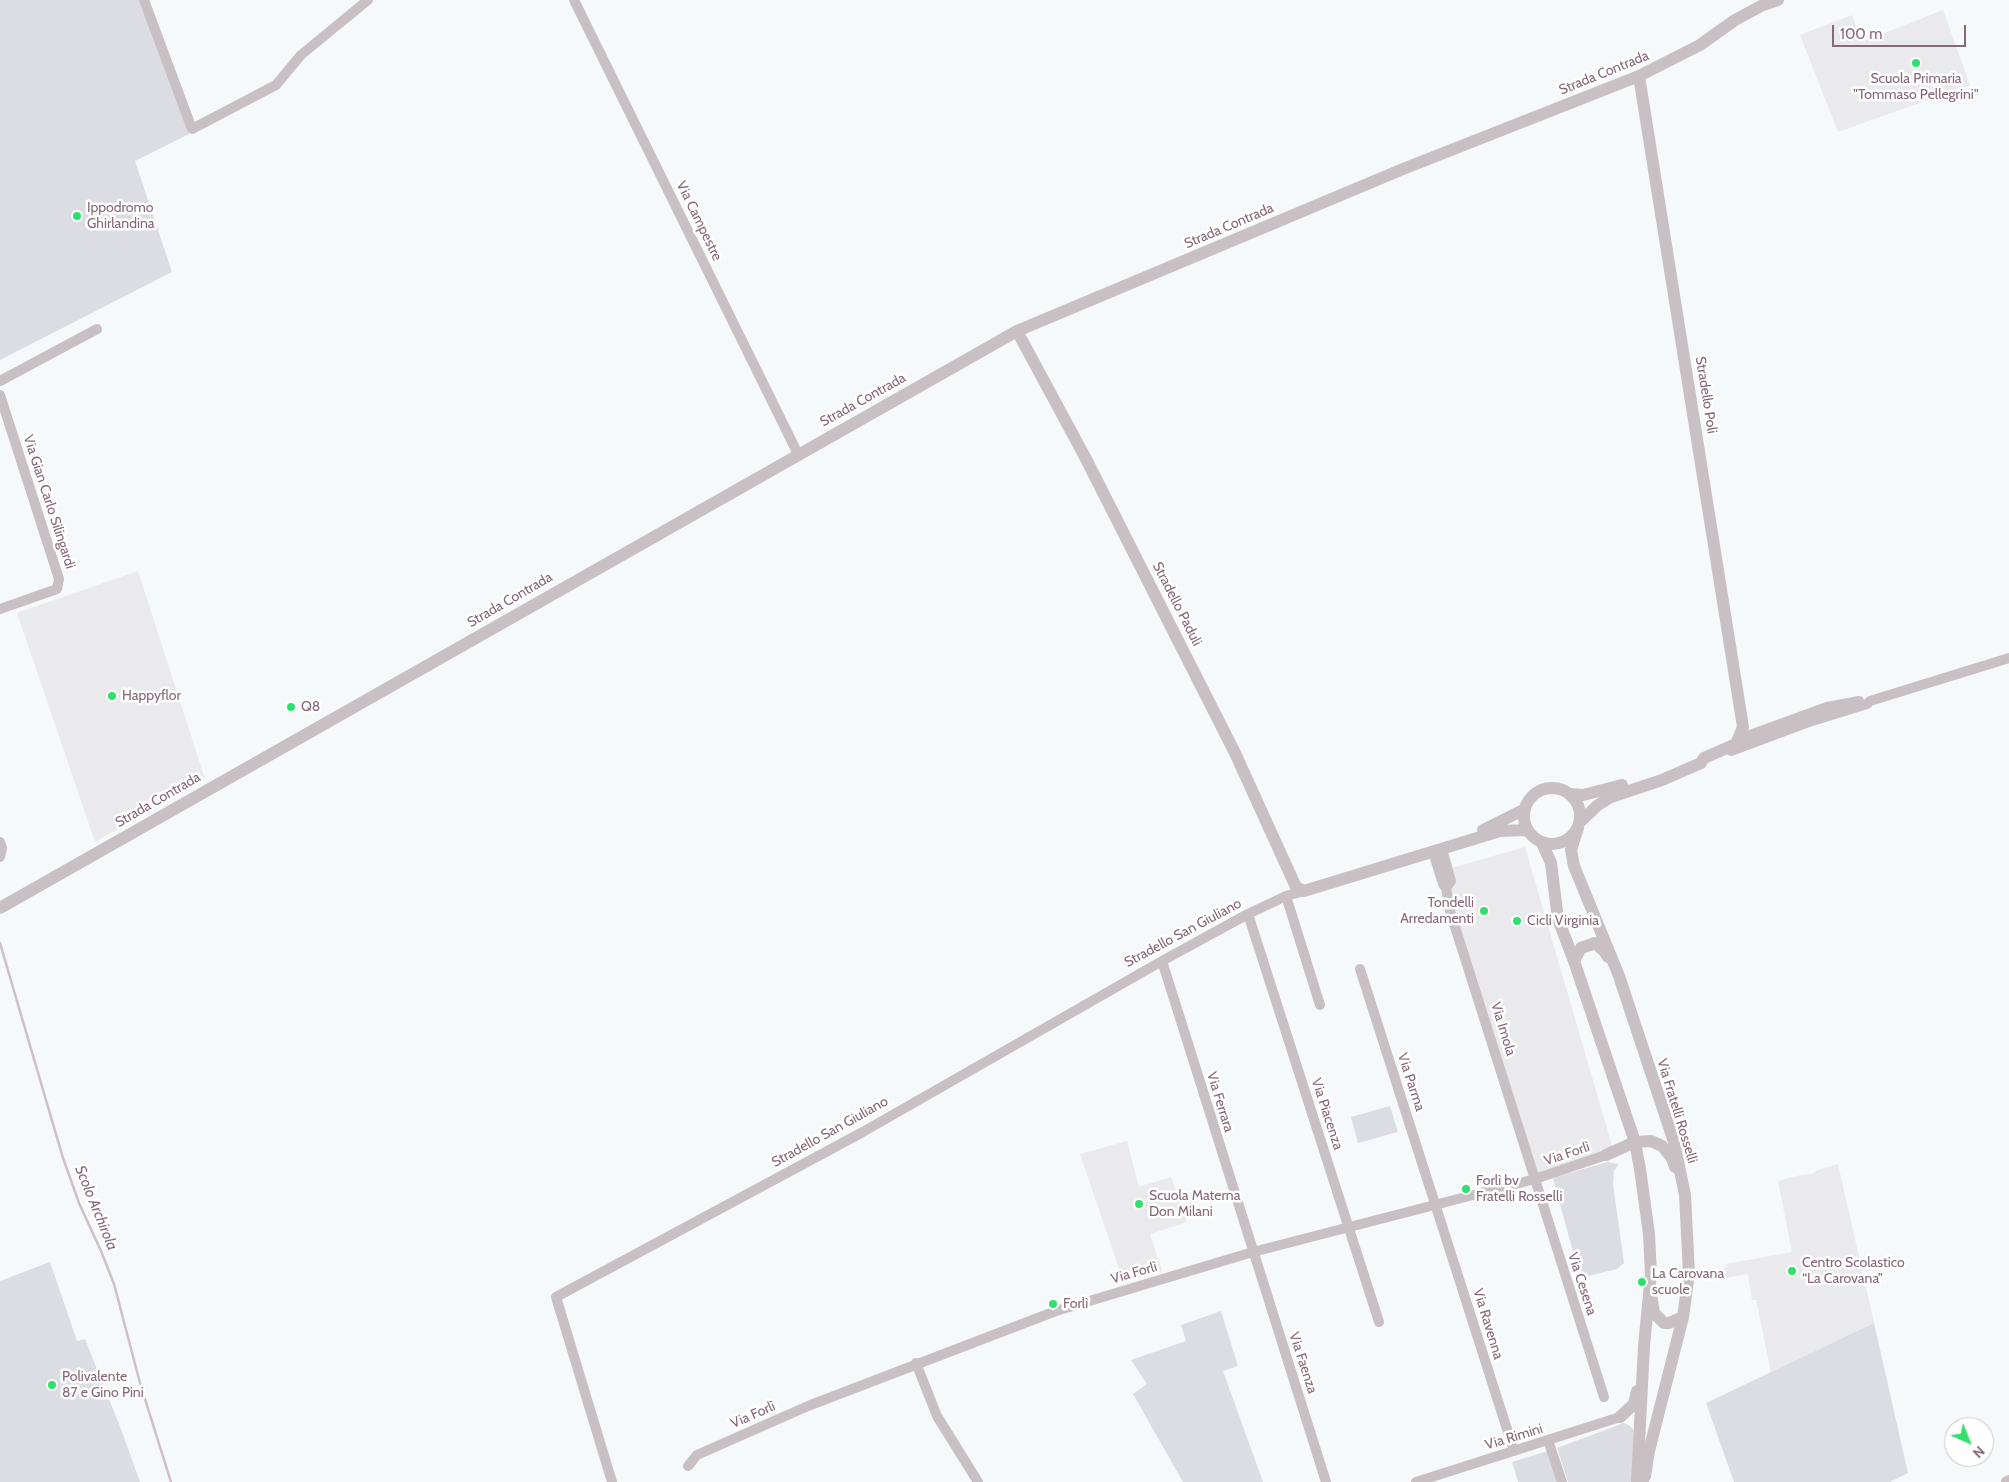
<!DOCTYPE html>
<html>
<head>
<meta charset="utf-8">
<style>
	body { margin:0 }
	#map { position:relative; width:2009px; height:1482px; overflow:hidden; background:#f6f9f9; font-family:Cabin,sans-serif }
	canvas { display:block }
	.north { position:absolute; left:1944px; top:1417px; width:50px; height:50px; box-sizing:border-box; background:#fff; border:1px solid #cfc3c8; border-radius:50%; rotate:136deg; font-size:14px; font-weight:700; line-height:20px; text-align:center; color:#876876 }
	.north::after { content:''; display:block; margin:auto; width:18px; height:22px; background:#2fe06d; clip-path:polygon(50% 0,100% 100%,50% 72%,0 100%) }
	.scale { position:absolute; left:1832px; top:25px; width:134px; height:22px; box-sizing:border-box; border:2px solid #876876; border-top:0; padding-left:6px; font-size:15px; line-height:18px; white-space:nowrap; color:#876876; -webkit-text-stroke:4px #fff; paint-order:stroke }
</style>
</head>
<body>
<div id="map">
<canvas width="2009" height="1482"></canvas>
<div class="north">N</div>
<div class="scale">100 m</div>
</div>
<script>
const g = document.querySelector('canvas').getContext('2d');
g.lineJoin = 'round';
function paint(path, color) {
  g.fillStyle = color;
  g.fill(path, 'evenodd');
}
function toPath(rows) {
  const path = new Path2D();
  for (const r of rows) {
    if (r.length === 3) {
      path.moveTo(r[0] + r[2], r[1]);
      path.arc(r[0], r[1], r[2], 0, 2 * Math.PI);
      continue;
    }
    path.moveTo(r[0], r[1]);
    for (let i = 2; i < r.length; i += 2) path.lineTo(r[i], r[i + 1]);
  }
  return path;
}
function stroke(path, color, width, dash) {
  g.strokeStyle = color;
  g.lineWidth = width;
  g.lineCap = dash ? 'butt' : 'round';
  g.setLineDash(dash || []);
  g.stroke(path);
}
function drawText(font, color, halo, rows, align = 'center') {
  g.font = font + ' Cabin,sans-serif';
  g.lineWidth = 5;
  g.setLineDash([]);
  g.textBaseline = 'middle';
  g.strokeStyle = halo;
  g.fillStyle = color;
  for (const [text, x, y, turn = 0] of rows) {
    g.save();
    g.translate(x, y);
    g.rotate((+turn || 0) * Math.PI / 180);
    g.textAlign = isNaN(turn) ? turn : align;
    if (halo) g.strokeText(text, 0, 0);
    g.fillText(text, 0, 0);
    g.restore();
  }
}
paint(toPath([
	[1943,10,1970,85,1838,132,1800,35,1852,15,1862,42],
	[138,571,205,779,95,842,17,613],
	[1525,847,1613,1149,1539,1175,1441,871],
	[1127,1141,1139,1187,1171,1177,1187,1222,1150,1234,1162,1271,1124,1283,1080,1154],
	[1838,1164,1874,1323,1771,1372,1756,1300,1752,1300,1748,1274,1724,1278,1722,1268,1727,1267,1726,1264,1792,1252,1778,1181,1801,1175,1812,1174,1818,1170]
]), '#eae9eb');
paint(toPath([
	[0,0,140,0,189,134,135,161,172,272,0,360],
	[1390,1106,1398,1132,1358,1143,1351,1117],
	[1607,1162,1619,1164,1614,1171,1613,1184,1624,1263,1617,1269,1580,1278,1553,1178],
	[50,1262,77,1341,85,1339,121,1429,140,1482,0,1482,0,1281],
	[1221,1311,1238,1366,1223,1371,1263,1482,1183,1482,1133,1394,1147,1384,1131,1360,1186,1341,1181,1325],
	[1874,1323,1908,1473,1890,1482,1734,1482,1706,1403],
	[1624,1423,1629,1425,1634,1430,1633,1482,1568,1482,1557,1448],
	[1548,1451,1558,1482,1518,1482,1512,1462]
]), '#dbdde3');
stroke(toPath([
	[0,943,63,1158,79,1203,101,1251,114,1284,140,1383,171,1482]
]), '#cebfc9', 2.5);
stroke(toPath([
	[144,0,192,129,276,85,301,55,368,0],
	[574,0,798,454],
	[0,381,97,329],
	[0,395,59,579,57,589,0,609],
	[1739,739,1827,707,1859,701],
	[1731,751,1806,723,1867,704,1870,701,2009,658],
	[0,842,2,848,0,857],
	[1442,849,1451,881,1446,888],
	[1433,852,1443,884,1446,888,1450,911,1604,1397],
	[1286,896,1320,1005],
	[1248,914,1379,1322],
	[1162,961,1326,1482],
	[1360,969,1514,1451],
	[916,1363,937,1416,978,1482],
	[1548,1440,1562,1482],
	[688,1466,697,1455,808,1406,1056,1311,1253,1252,1535,1179,1606,1155],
	[612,1482,556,1297,861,1133,1162,961,1248,914,1286,896,1304,891],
	[1416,1482,1620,1417]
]), '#c9c0c4', 10);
stroke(toPath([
	[1017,331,1085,457,1235,753,1296,887,1304,891,1500,831,1527,830],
	[1552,816,28],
	[1569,794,1583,795,1622,785],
	[1579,823,1598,805,1611,797,1662,780,1701,763,1704,758,1736,744,1743,727,1639,76],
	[1578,828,1571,850,1574,866,1619,976,1674,1142,1685,1195,1689,1274,1683,1317,1649,1451,1645,1476,1642,1482],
	[1483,830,1525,809],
	[1542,843,1551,863,1558,919,1574,961,1635,1142,1640,1169,1649,1234,1651,1274,1644,1346,1637,1482],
	[0,908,1017,331,1403,169,1639,76,1700,45,1735,20,1763,5,1778,0],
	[1574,961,1581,948,1595,943,1604,951,1608,957],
	[1606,1155,1635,1142,1651,1141,1662,1146,1672,1158,1675,1167],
	[1652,1300,1654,1313,1664,1323,1669,1323,1683,1317],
	[1620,1417,1634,1404,1637,1391],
	[2007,1482,2009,1481]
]), '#c9c0c4', 12);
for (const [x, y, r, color] of [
	[1916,63,5,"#2fe06d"],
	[77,216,5,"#2fe06d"],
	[112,696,5,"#2fe06d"],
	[291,707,5,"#2fe06d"],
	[1484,911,5,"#2fe06d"],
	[1517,921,5,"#2fe06d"],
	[1466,1189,5,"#2fe06d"],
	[1139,1204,5,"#2fe06d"],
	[1792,1271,5,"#2fe06d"],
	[1642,1282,5,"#2fe06d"],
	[1053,1304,5,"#2fe06d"],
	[52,1385,5,"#2fe06d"]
]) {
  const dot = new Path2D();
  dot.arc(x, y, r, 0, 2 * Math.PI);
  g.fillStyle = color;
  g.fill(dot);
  stroke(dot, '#fff', 2);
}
drawText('14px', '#876876', '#fff', [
	["Strada Contrada",1604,73,-22],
	["Via Campestre",699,221,64],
	["Strada Contrada",1229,226,-23],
	["Stradello Poli",1706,395,81],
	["Strada Contrada",863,400,-29],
	["Via Gian Carlo Silingardi",49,502,72],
	["Strada Contrada",510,600,-30],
	["Stradello Paduli",1177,604,63],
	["Strada Contrada",158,800,-30],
	["Stradello San Giuliano",1183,933,-28],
	["Via Imola",1503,1029,73],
	["Via Parma",1411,1082,72],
	["Via Ferrara",1220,1102,73],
	["Via Fratelli Rosselli",1677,1111,73],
	["Via Piacenza",1327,1114,72],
	["Stradello San Giuliano",830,1132,-29],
	["Via Forlì",1567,1154,-19],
	["Via Forlì",1134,1273,-16],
	["Via Cesena",1582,1284,72],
	["Via Ravenna",1488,1324,73],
	["Via Faenza",1303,1363,72],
	["Via Forlì",753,1415,-24],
	["Via Rimini",1514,1437,-17]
]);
drawText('14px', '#876876', '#fff', [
	["Scuola Primaria",1916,79,"center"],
	["\"Tommaso Pellegrini\"",1916,95,"center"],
	["Ippodromo",87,208],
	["Ghirlandina",87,224],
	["Happyflor",122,696],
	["Q8",301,707],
	["Tondelli",1474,903,"right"],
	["Arredamenti",1474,919,"right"],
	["Cicli Virginia",1527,921],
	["Forlì bv",1476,1181],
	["Fratelli Rosselli",1476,1197],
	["Scuola Materna",1149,1196],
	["Don Milani",1149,1212],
	["Centro Scolastico",1802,1263],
	["“La Carovana”",1802,1279],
	["La Carovana",1652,1274],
	["scuole",1652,1290],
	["Forlì",1063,1304],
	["Polivalente",62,1377],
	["87 e Gino Pini",62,1393]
], 'left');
drawText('italic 15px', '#89697d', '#fff', [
	["Scolo Archirola",96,1208,68]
]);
</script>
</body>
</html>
